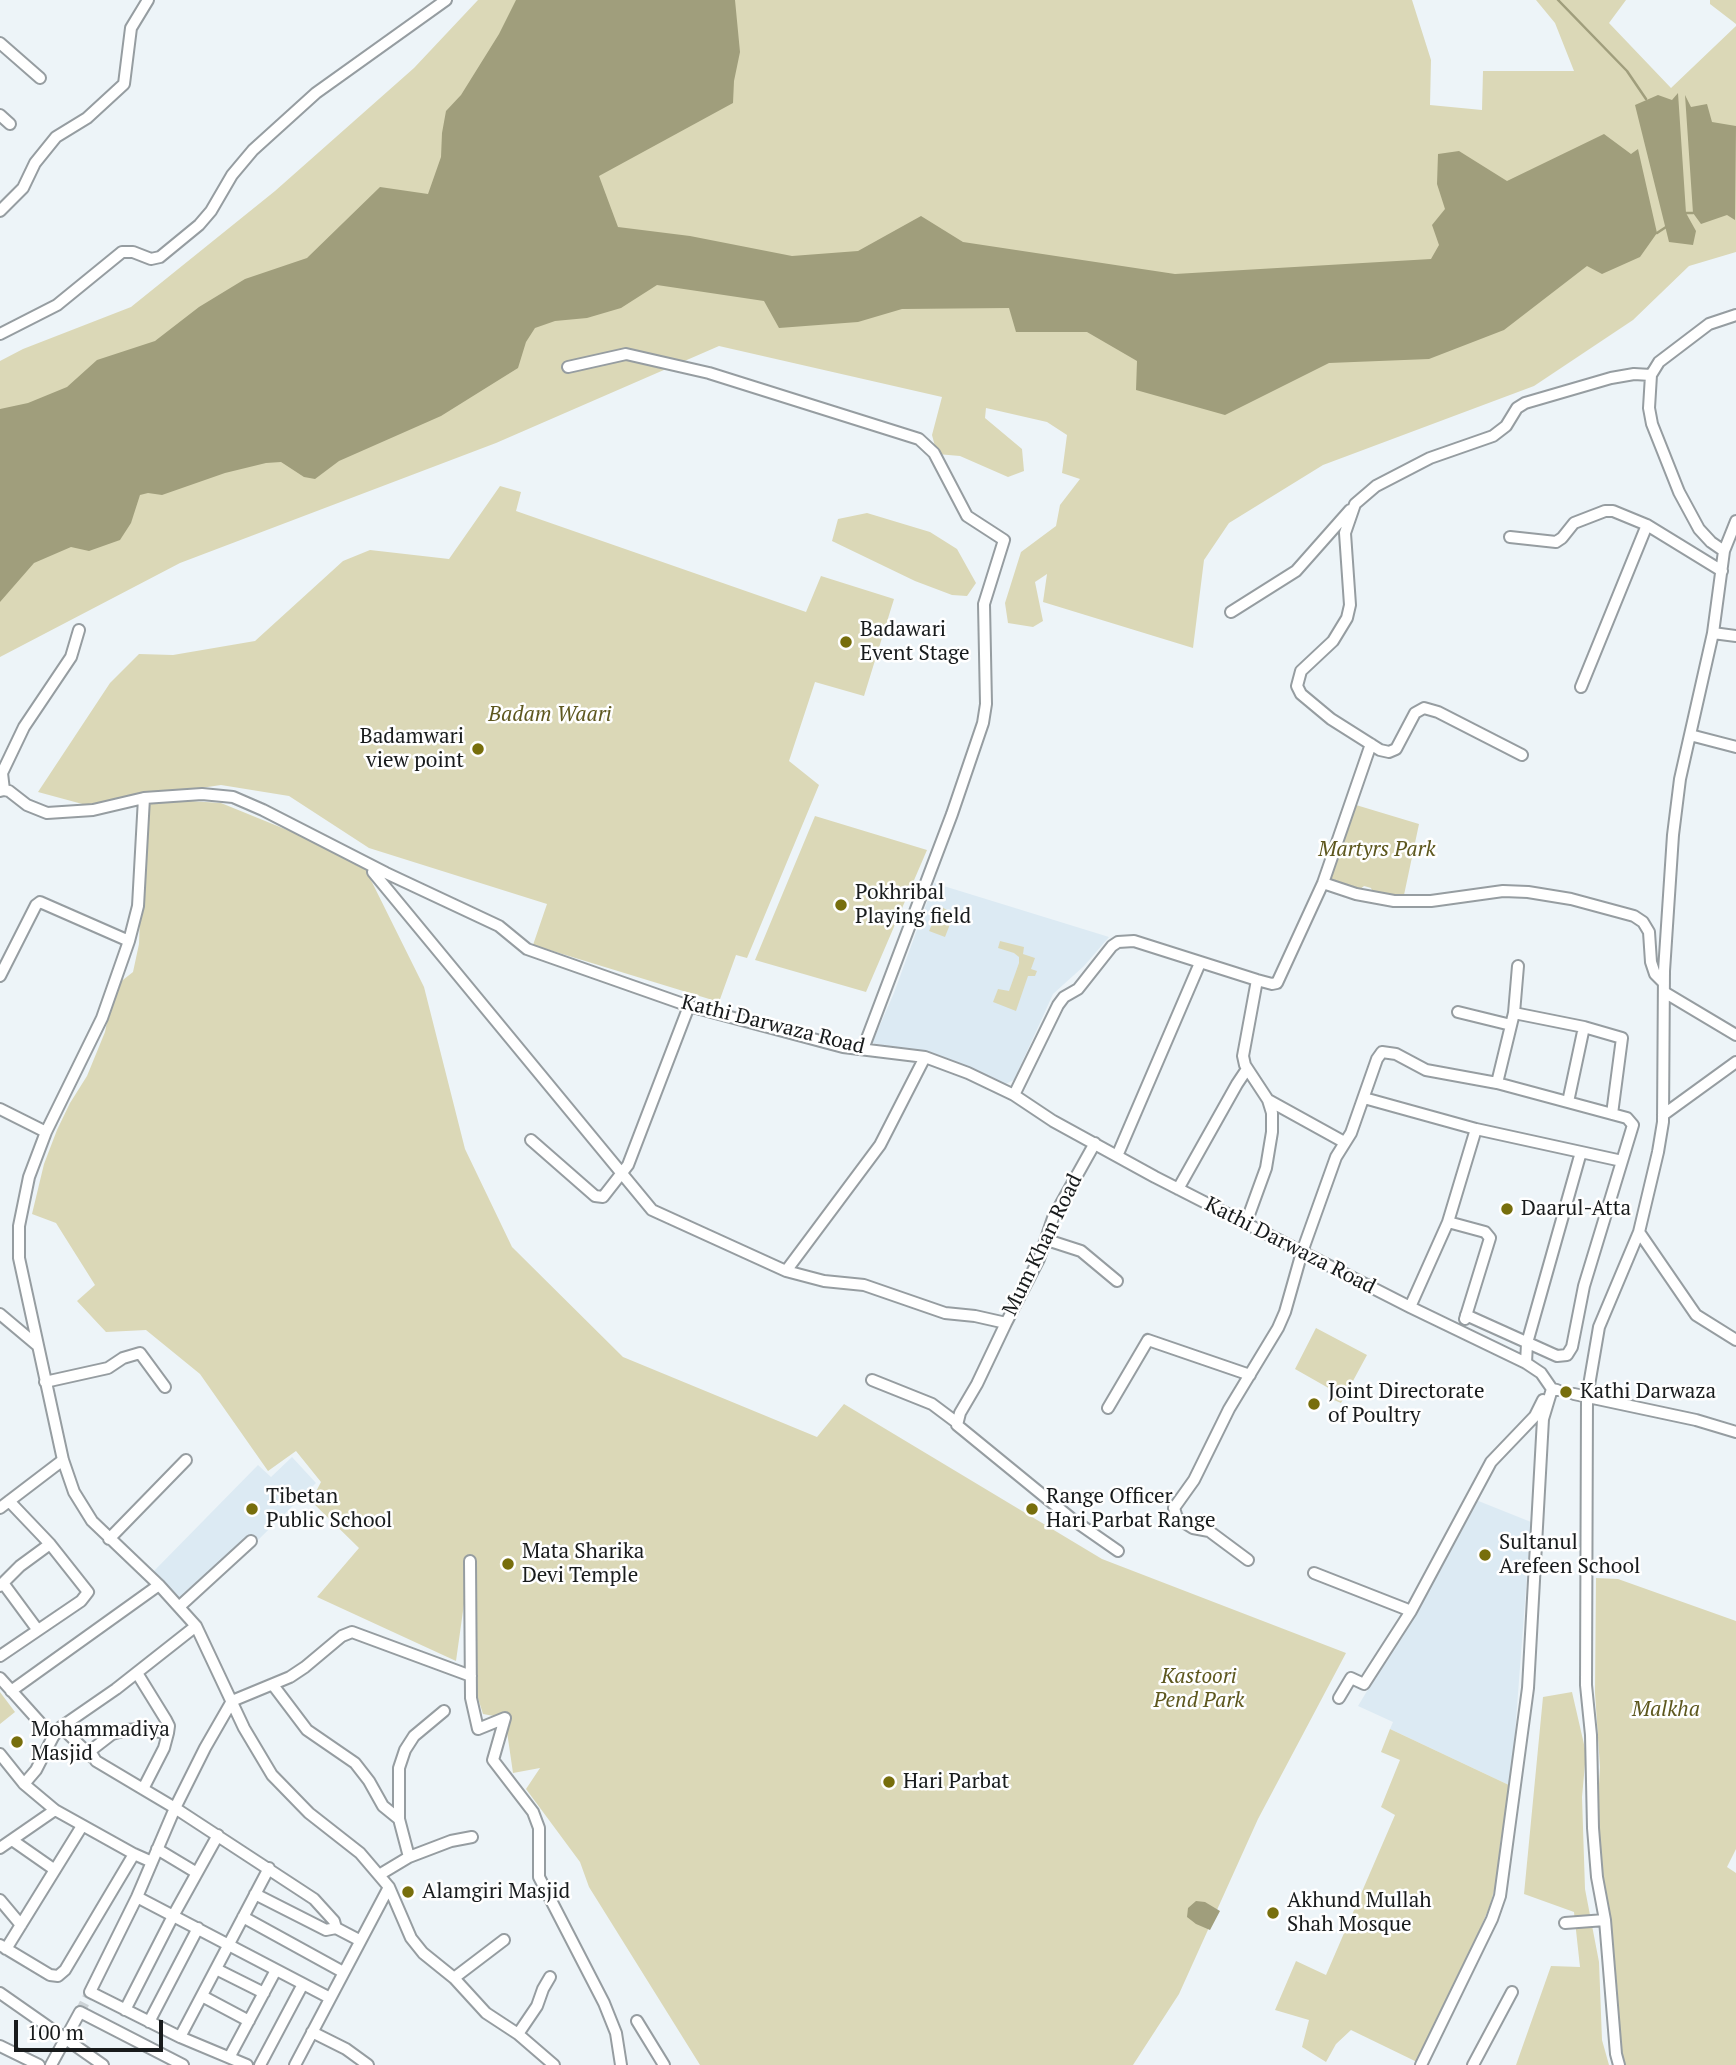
<!DOCTYPE html>
<html>
<head>
<meta charset="utf-8">
<style>
	body { margin:0 }
	#map { position:relative; width:1736px; height:2065px; overflow:hidden; background:#edf4f8; font-family:"PT Serif",serif }
	canvas { display:block }
	.scale { position:absolute; left:14px; top:2020px; width:149px; height:32px; box-sizing:border-box; border:4px solid #181b1c; border-top:0; padding-left:9px; font-size:21px; line-height:24px; white-space:nowrap; color:#181b1c; -webkit-text-stroke:5px #fff; paint-order:stroke }
</style>
</head>
<body>
<div id="map">
<canvas width="1736" height="2065"></canvas>
<div class="scale">100 m</div>
</div>
<script>
const g = document.querySelector('canvas').getContext('2d');
g.lineJoin = 'round';
function paint(path, color) {
  g.fillStyle = color;
  g.fill(path, 'evenodd');
}
function toPath(rows) {
  const path = new Path2D();
  for (const r of rows) {
    path.moveTo(r[0], r[1]);
    for (let i = 2; i < r.length; i += 2) path.lineTo(r[i], r[i + 1]);
  }
  return path;
}
function stroke(path, color, width, dash) {
  g.strokeStyle = color;
  g.lineWidth = width;
  g.lineCap = dash ? 'butt' : 'round';
  g.setLineDash(dash || []);
  g.stroke(path);
}
function drawText(font, color, halo, rows, align = 'center') {
  g.font = font + ' "PT Serif",serif';
  g.lineWidth = 5;
  g.setLineDash([]);
  g.textBaseline = 'middle';
  g.strokeStyle = halo;
  g.fillStyle = color;
  for (const [text, x, y, turn = 0] of rows) {
    g.save();
    g.translate(x, y);
    g.rotate((+turn || 0) * Math.PI / 180);
    g.textAlign = isNaN(turn) ? turn : align;
    if (halo) g.strokeText(text, 0, 0);
    g.fillText(text, 0, 0);
    g.restore();
  }
}
paint(toPath([
	[934,883,1109,937,1084,966,1053,994,1014,1080,1001,1086,934,1055,872,1043,894,993],
	[292,1457,316,1483,257,1541,250,1535,179,1601,152,1573,258,1465,271,1477],
	[1476,1500,1531,1522,1511,1786,1390,1729,1393,1722,1358,1706,1419,1605]
]), '#dceaf3');
paint(toPath([
	[478,0,1412,0,1431,60,1430,105,1482,110,1483,71,1574,71,1555,23,1536,0,1626,0,1609,23,1671,88,1736,26,1736,252,1689,266,1633,320,1534,386,1323,465,1229,523,1204,560,1193,648,1043,602,1047,574,1035,582,1043,621,1033,627,1008,623,1005,603,1021,552,1056,526,1060,505,1080,479,1062,473,1067,435,1047,422,986,408,985,418,1022,449,1024,471,1008,477,960,456,937,454,932,435,942,397,719,346,496,443,180,563,0,657,0,361,23,349,131,307,275,191,414,68],
	[1710,0,1736,0,1736,24,1710,4],
	[500,486,521,492,516,511,806,612,821,576,894,599,864,696,815,682,789,761,819,785,747,958,736,955,719,1002,533,945,547,904,369,848,289,796,221,785,86,805,38,792,110,683,139,654,173,655,255,641,343,561,370,550,449,559],
	[867,513,930,532,957,549,976,583,967,596,952,595,915,581,832,541,838,519],
	[144,798,221,803,361,860,424,987,465,1149,512,1247,623,1357,817,1437,844,1404,1102,1559,1346,1653,1258,1819,1179,1994,1133,2065,700,2065,589,1887,580,1862,526,1789,540,1768,513,1773,505,1718,483,1714,471,1676,469,1568,456,1661,317,1597,359,1548,311,1501,321,1482,296,1451,268,1471,200,1374,146,1330,106,1332,77,1301,95,1285,56,1223,32,1214,44,1164,57,1130,70,1103,87,1076,105,1032,114,987,133,972,139,944],
	[1356,805,1419,824,1404,895,1397,897,1374,895,1371,888,1364,886,1358,891,1329,880],
	[815,816,927,850,866,992,755,960],
	[940,906,954,914,945,937,929,931],
	[1000,941,1024,947,1023,954,1035,958,1031,969,1037,971,1035,976,1028,976,1016,1011,993,1002,998,989,1009,991,1019,963,1019,957,1014,953,998,948],
	[1316,1328,1367,1355,1341,1403,1329,1398,1332,1390,1295,1369],
	[1596,1578,1618,1579,1736,1621,1736,1849,1727,1867,1736,1873,1736,2065,1622,2065,1619,2058,1618,1996,1611,1928,1596,1835,1600,1767,1595,1693],
	[0,1692,15,1712,0,1724],
	[1572,1692,1586,1753,1582,1797,1585,1889,1599,1962,1602,2040,1609,2065,1516,2065,1551,1966,1580,1967,1574,1912,1524,1894,1543,1697],
	[1390,1729,1511,1786,1500,1844,1498,1877,1489,1908,1467,1959,1417,2062,1351,2030,1336,2044,1326,2062,1302,2047,1309,2020,1275,2010,1296,1961,1326,1975,1395,1815,1381,1807,1400,1760,1381,1752]
]), '#dbd8b7');
paint(toPath([
	[516,0,735,0,740,52,734,81,733,103,599,176,618,227,690,236,792,256,858,251,921,216,963,242,1175,274,1431,259,1439,245,1432,225,1445,209,1437,184,1438,154,1459,151,1507,181,1604,134,1631,154,1638,149,1657,233,1640,257,1602,274,1587,266,1504,330,1429,359,1329,363,1225,415,1136,390,1137,361,1087,332,1016,332,1009,308,902,309,858,322,779,328,764,301,657,285,621,308,587,318,555,321,535,328,526,342,518,368,441,416,339,461,315,479,304,477,281,462,266,463,225,473,162,495,148,493,140,495,131,523,120,540,89,551,71,547,34,563,0,602,0,409,28,403,67,387,97,360,155,341,199,307,245,279,307,258,380,187,428,194,441,157,442,133,446,111,461,95,499,34],
	[1678,93,1686,213,1696,231,1693,245,1669,242,1635,105,1658,95,1672,100],
	[1685,95,1691,107,1707,104,1712,122,1736,126,1735,220,1727,215,1701,224,1693,213],
	[1196,1901,1205,1902,1220,1911,1210,1930,1196,1924,1187,1917,1188,1908]
]), '#a09e7c');
stroke(toPath([
	[1558,0,1627,71,1646,99],
	[1686,213,1693,213],
	[1657,233,1666,227]
]), '#a09e7c', 2.5);
stroke(toPath([
	[80,2012,90,1992]
]), '#cdd3d7', 10, [10, 5]);
const minor = toPath([
	[0,43,40,78],
	[0,115,10,124],
	[0,211,23,188,35,163,56,137,87,118,124,84,131,28,148,0],
	[0,334,57,305,122,252,133,252,151,259,160,257,199,225,211,211,232,175,253,150,316,93,446,0],
	[568,367,626,354,709,373,919,439,934,453,967,516,1004,540,984,604,986,704,983,723,952,814,863,1049],
	[1510,537,1556,542,1562,538,1574,523,1605,511,1613,511,1647,525,1722,571],
	[1724,551,1711,542,1699,529,1679,492,1652,424,1649,408,1651,375,1659,362,1709,324,1736,315],
	[1231,612,1296,571,1350,510],
	[1713,633,1736,636],
	[1581,687,1647,525],
	[1690,735,1736,747],
	[1522,755,1438,712,1424,708,1415,713,1396,749,1389,752,1380,750,1331,719,1301,694,1297,686,1301,671,1333,641,1347,618,1350,605,1345,533,1355,504,1376,486,1430,458,1493,436,1506,426,1517,408,1525,403,1611,378,1634,374,1651,375],
	[4,790,2,773,24,727,71,657,79,630],
	[0,791,4,790,9,791,27,805,47,813,93,810,144,798,202,794,233,797,263,810,386,873,499,926,527,949,689,1006,843,1047,925,1057,968,1073,1014,1095,1053,1121,1155,1177,1410,1307,1526,1363,1541,1373,1552,1389,1557,1390],
	[144,798,138,906,129,941,102,1018,46,1132,29,1177,19,1226,19,1258,63,1460,74,1492,92,1521,159,1585,196,1626,244,1728,272,1775,309,1813,360,1853,389,1887,411,1938,423,1953,454,1978,486,2013,518,2034,554,2065],
	[373,872,652,1210,786,1271,824,1281,864,1285,945,1313,975,1316,1006,1323,1039,1259,1053,1218,1095,1143],
	[1323,883,1356,894,1394,901,1431,901,1503,891,1528,892,1571,899,1634,916,1643,922,1649,932,1651,962,1655,974,1664,983],
	[0,976,36,905,40,902,129,941],
	[1664,992,1736,1035],
	[1458,1012,1511,1025],
	[1514,1013,1584,1027,1622,1038,1612,1114],
	[1497,1083,1514,1013,1518,966],
	[1014,1095,1058,1005,1064,997,1078,989,1112,946,1118,942,1134,941,1257,980,1272,984,1277,983,1323,883,1371,744],
	[1364,1098,1476,1129,1622,1161],
	[1268,1100,1344,1142],
	[1568,1102,1584,1027],
	[0,1109,46,1132],
	[1663,1115,1736,1062],
	[531,1140,595,1196,603,1197,628,1165,689,1006],
	[1117,1156,1200,963],
	[1178,1189,1237,1084,1247,1069],
	[1448,1222,1485,1232,1490,1238,1465,1319],
	[1246,1223,1266,1168,1272,1132,1272,1113,1268,1100,1245,1065,1243,1056,1257,980],
	[1639,1232,1696,1315,1736,1340],
	[1047,1240,1081,1251,1117,1281],
	[786,1271,880,1145,925,1057],
	[1410,1307,1448,1222,1476,1129],
	[0,1314,38,1346],
	[1006,1323,977,1384,960,1413,957,1425,1072,1519,1118,1551],
	[1526,1363,1527,1343,1581,1152],
	[872,1380,932,1404,956,1422],
	[45,1382,108,1368,123,1358,140,1353,165,1387],
	[1574,1394,1696,1420,1736,1432],
	[1108,1408,1148,1340,1250,1375],
	[0,1508,63,1460],
	[109,1539,186,1460],
	[1248,1560,1209,1531,1193,1528,1177,1518,1174,1508,1194,1480,1229,1409,1278,1328,1285,1312,1302,1252,1336,1157,1351,1133,1377,1059,1382,1052,1396,1054,1426,1070,1497,1083,1627,1118,1633,1125,1584,1286,1572,1347,1567,1355,1557,1356,1466,1315],
	[470,1561,471,1698,478,1729,505,1718,493,1760,533,1812,539,1828,539,1877,604,2003,616,2033,621,2065],
	[1314,1573,1411,1611],
	[3,1583,37,1629],
	[0,1586,20,1566,50,1544],
	[180,1606,251,1541],
	[0,1656,81,1601,88,1592,50,1544,9,1501],
	[137,1673,166,1720,169,1726,168,1733],
	[0,1678,53,1737],
	[273,1685,307,1730,355,1763,369,1781,383,1806,399,1819],
	[11,1691,159,1585],
	[1339,1698,1351,1678,1364,1684,1411,1611,1491,1462,1535,1416,1543,1400],
	[61,1727,92,1757],
	[0,1754,24,1784,55,1810,134,1854,152,1862],
	[24,1784,36,1770,53,1737,61,1727,116,1689,196,1626],
	[143,1789,164,1748,168,1733,140,1729,126,1730,112,1734,90,1751,96,1761,143,1789,175,1808,314,1899,334,1921,336,1928,359,1940],
	[12,1840,55,1870],
	[0,1848,55,1810],
	[157,1849,197,1873],
	[409,1857,399,1819,399,1768,405,1750,414,1736,444,1711],
	[379,1875,409,1857,451,1841,472,1837],
	[255,1894,326,1930,336,1928],
	[137,1897,330,1998],
	[0,1900,21,1925],
	[243,1917,343,1972],
	[1565,1923,1605,1920],
	[0,1945,50,1975,58,1976,65,1970,134,1854],
	[6,1949,82,1826],
	[216,1969,264,1993],
	[454,1978,504,1940],
	[0,1993,103,2065],
	[202,1996,249,2021],
	[125,2010,173,1916,218,1835],
	[637,2021,664,2065],
	[149,2022,198,1928],
	[312,2032,346,2049,368,2065],
	[518,2034,537,2006,543,1989,550,1977],
	[180,2037,269,1868],
	[0,2046,39,2065],
	[230,2056,276,1970],
	[51,2065,80,2012,183,2065],
	[247,2065,180,2037,90,1992,137,1897,175,1808,205,1748,232,1701,290,1677,305,1667,342,1636,352,1632,471,1676],
	[260,2065,303,1984],
	[295,2065,389,1887],
	[1421,2065,1492,1919,1500,1896,1528,1688,1543,1419,1552,1389],
	[1473,2065,1512,1992],
	[1619,2065,1616,2054,1605,1920,1597,1877,1593,1828,1591,1735,1586,1685,1587,1397,1599,1327,1639,1232,1658,1152,1663,1122,1664,971,1673,835,1680,779,1713,633,1724,551,1736,521]
]);
stroke(minor, '#969da1', 14);
stroke(minor, '#fff', 10);
for (const [x, y, r, color] of [
	[846,642,7,"#776e0c"],
	[478,749,7,"#776e0c"],
	[841,905,7,"#776e0c"],
	[1507,1209,7,"#776e0c"],
	[1566,1392,7,"#776e0c"],
	[1314,1404,7,"#776e0c"],
	[252,1509,7,"#776e0c"],
	[1032,1509,7,"#776e0c"],
	[1485,1555,7,"#776e0c"],
	[508,1564,7,"#776e0c"],
	[17,1742,7,"#776e0c"],
	[889,1782,7,"#776e0c"],
	[408,1892,7,"#776e0c"],
	[1273,1913,7,"#776e0c"]
]) {
  const dot = new Path2D();
  dot.arc(x, y, r, 0, 2 * Math.PI);
  g.fillStyle = color;
  g.fill(dot);
  stroke(dot, '#fff', 2.5);
}
drawText('21px', '#181b1c', '#fff', [
	["Badawari",860,630],
	["Event Stage",860,654],
	["Badamwari",464,737,"right"],
	["view point",464,761,"right"],
	["Pokhribal",855,893],
	["Playing field",855,917],
	["Daarul-Atta",1521,1209],
	["Joint Directorate",1328,1392],
	["of Poultry",1328,1416],
	["Kathi Darwaza",1580,1392],
	["Tibetan",266,1497],
	["Public School",266,1521],
	["Range Officer",1046,1497],
	["Hari Parbat Range",1046,1521],
	["Sultanul",1499,1543],
	["Arefeen School",1499,1567],
	["Mata Sharika",522,1552],
	["Devi Temple",522,1576],
	["Mohammadiya",31,1730],
	["Masjid",31,1754],
	["Hari Parbat",903,1782],
	["Alamgiri Masjid",422,1892],
	["Akhund Mullah",1287,1901],
	["Shah Mosque",1287,1925]
], 'left');
drawText('italic 21px', '#5d571e', '#fff', [
	["Badam Waari",550,715],
	["Martyrs Park",1377,850],
	["Kastoori",1199,1677],
	["Pend Park",1199,1701],
	["Malkha",1666,1710]
]);
drawText('21px', '#181b1c', '#fff', [
	["Kathi Darwaza Road",773,1025,14],
	["Mum Khan Road",1043,1245,-64],
	["Kathi Darwaza Road",1290,1246,27]
]);
</script>
</body>
</html>
